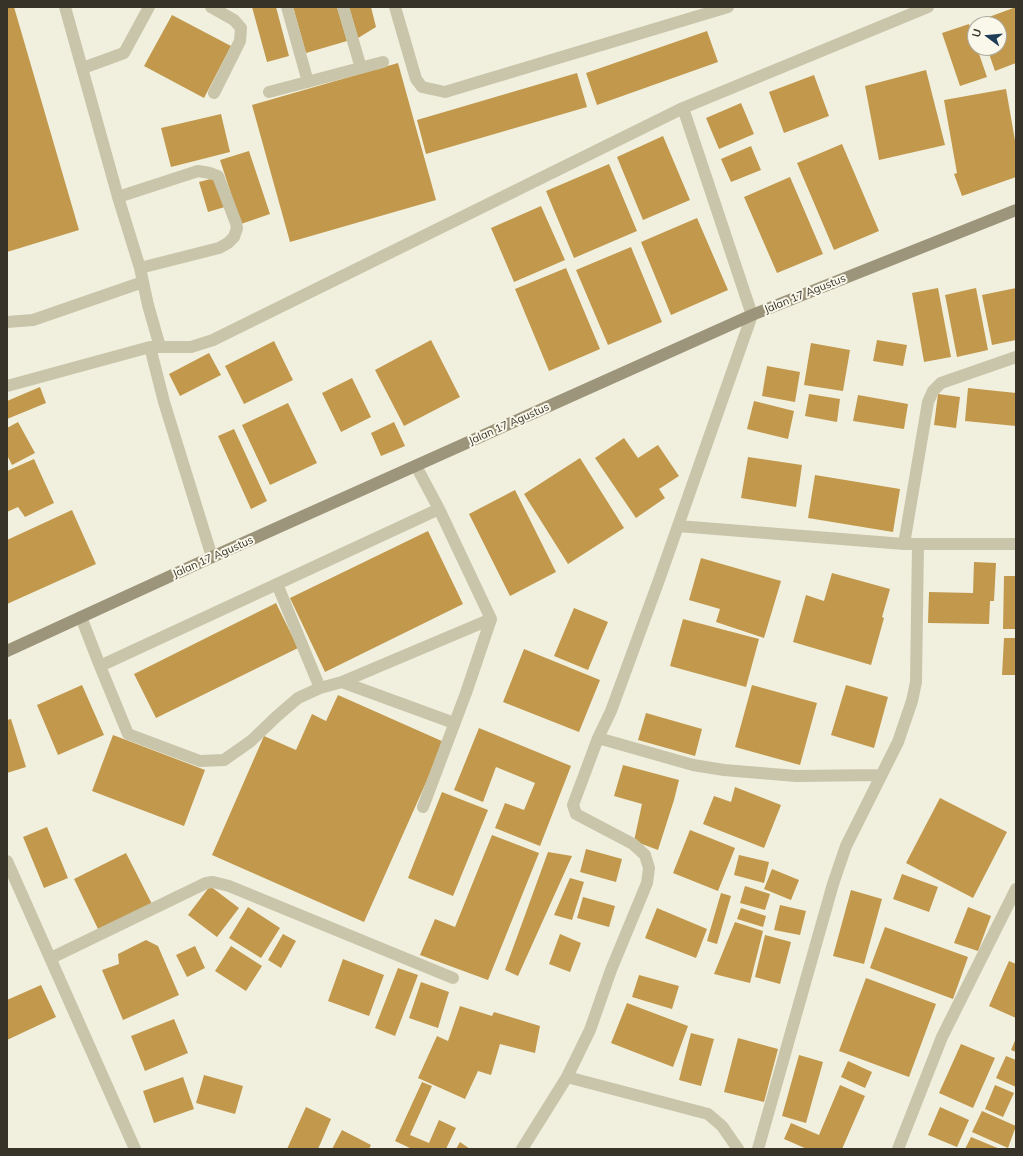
<!DOCTYPE html>
<html>
<head>
<meta charset="utf-8">
<style>
	body { margin:0 }
	#map { position:relative; width:1023px; height:1156px; overflow:hidden; background:#f1f0de; font-family:Mulish,sans-serif }
	canvas { display:block }
	.frame { position:absolute; inset:0; border:8px solid #373329; pointer-events:none }
	.north { position:absolute; left:967px; top:16px; width:40px; height:40px; box-sizing:border-box; background:#f9f8ea; border:1px solid #aba99d; border-radius:50%; rotate:286deg; font-size:11px; font-weight:700; line-height:16px; text-align:center; color:#373329 }
	.north::after { content:''; display:block; margin:auto; width:14px; height:18px; background:#203d57; clip-path:polygon(50% 0,100% 100%,50% 72%,0 100%) }
</style>
</head>
<body>
<div id="map">
<canvas width="1023" height="1156"></canvas>
<div class="frame"></div>
<div class="north">U</div>
</div>
<script>
const g = document.querySelector('canvas').getContext('2d');
g.lineJoin = 'round';
function paint(path, color) {
  g.fillStyle = color;
  g.fill(path, 'evenodd');
}
function toPath(rows) {
  const path = new Path2D();
  for (const r of rows) {
    path.moveTo(r[0], r[1]);
    for (let i = 2; i < r.length; i += 2) path.lineTo(r[i], r[i + 1]);
  }
  return path;
}
function stroke(path, color, width, dash) {
  g.strokeStyle = color;
  g.lineWidth = width;
  g.lineCap = dash ? 'butt' : 'round';
  g.setLineDash(dash || []);
  g.stroke(path);
}
function drawText(font, color, halo, rows, align = 'center') {
  g.font = font + ' Mulish,sans-serif';
  g.lineWidth = 4;
  g.setLineDash([]);
  g.textBaseline = 'middle';
  g.strokeStyle = halo;
  g.fillStyle = color;
  for (const [text, x, y, turn = 0] of rows) {
    g.save();
    g.translate(x, y);
    g.rotate((+turn || 0) * Math.PI / 180);
    g.textAlign = isNaN(turn) ? turn : align;
    if (halo) g.strokeText(text, 0, 0);
    g.fillText(text, 0, 0);
    g.restore();
  }
}
paint(toPath([
	[7,7,14,7,79,230,7,252],
	[252,7,276,7,289,56,267,62],
	[293,7,337,7,347,41,306,53],
	[349,7,371,7,376,27,358,38],
	[1016,7,1016,63,995,71,987,48,999,48,999,24,979,24,978,21],
	[172,15,231,46,204,98,144,66],
	[969,24,975,42,975,48,977,48,987,77,960,86,942,33],
	[707,31,718,62,597,105,586,73],
	[398,63,436,200,290,242,252,105],
	[926,70,945,145,879,160,865,86],
	[577,73,587,107,426,154,417,120],
	[814,75,829,116,784,133,769,92],
	[1006,89,1016,146,1016,177,962,196,954,174,957,173,944,100],
	[741,103,754,134,719,149,706,118],
	[221,114,230,152,171,167,161,128],
	[663,136,690,200,643,220,617,157],
	[842,144,879,231,834,250,797,163],
	[751,146,761,170,731,182,721,159],
	[249,151,270,214,241,224,220,160],
	[609,164,637,231,574,258,546,191],
	[218,177,228,206,208,212,199,182],
	[790,177,823,254,777,273,744,197],
	[541,206,565,260,514,282,491,228],
	[697,218,728,290,671,315,641,242],
	[631,247,662,322,608,345,576,270],
	[566,268,600,349,549,371,515,289],
	[938,288,951,357,924,362,912,293],
	[976,288,988,350,957,357,945,295],
	[1016,288,1016,340,992,345,982,295],
	[431,340,460,397,404,426,375,370],
	[877,340,907,345,903,366,873,361],
	[274,341,293,380,244,404,225,366],
	[811,343,850,350,843,391,804,385],
	[209,353,221,375,180,396,169,374],
	[767,366,800,372,795,402,762,396],
	[352,378,371,417,341,432,322,393],
	[40,387,46,403,7,419,7,401],
	[968,388,1016,393,1016,426,965,421],
	[809,394,840,399,837,422,805,416],
	[938,394,960,397,956,428,934,425],
	[858,395,908,404,904,429,853,421],
	[754,401,794,411,788,439,747,429],
	[288,403,317,463,270,485,242,425],
	[18,422,35,453,12,465,7,455,7,428],
	[394,422,405,446,381,456,371,433],
	[234,429,267,501,251,509,218,436],
	[624,438,638,458,658,445,679,476,659,489,665,498,636,518,595,458],
	[748,457,802,465,796,507,741,498],
	[580,458,624,528,568,564,524,494],
	[34,459,54,503,25,517,18,507,7,512,7,471],
	[815,475,900,489,893,532,808,518],
	[515,490,556,572,510,596,469,514],
	[72,510,96,564,7,604,7,540],
	[428,531,463,604,325,672,290,598],
	[701,558,781,581,764,638,716,622,720,609,689,600],
	[974,562,996,563,994,601,990,601,989,624,928,623,929,592,973,593],
	[832,573,890,589,882,617,884,618,871,665,793,642,806,595,824,601],
	[1004,576,1016,576,1016,629,1003,629],
	[276,603,298,648,156,718,134,674],
	[574,608,608,622,588,670,554,656],
	[683,619,759,639,746,687,670,666],
	[1004,638,1016,638,1016,675,1002,675],
	[524,649,600,680,579,732,503,702],
	[82,685,104,735,58,755,37,705],
	[752,685,817,703,800,765,735,747],
	[846,685,888,697,874,748,831,735],
	[338,695,444,742,364,922,212,855,264,736,296,750,312,714,326,721],
	[646,713,702,729,695,756,638,740],
	[11,719,26,767,7,773,7,720],
	[479,728,571,766,540,846,495,828,505,803,524,810,535,783,496,767,483,802,454,790],
	[113,735,205,770,184,826,92,791],
	[623,765,679,780,674,800,658,850,634,841,642,804,614,796],
	[735,787,781,805,764,848,703,824,714,796,731,802],
	[442,792,488,810,453,896,408,878],
	[940,798,1007,832,973,898,906,863],
	[47,827,68,878,44,888,23,837],
	[690,830,735,848,718,891,673,873],
	[492,835,539,853,488,980,420,955,435,919,455,927],
	[586,849,622,859,616,882,580,872],
	[548,852,572,856,518,976,505,970],
	[126,853,152,904,99,931,74,879],
	[739,855,769,862,764,883,734,875],
	[772,869,799,880,791,900,764,889],
	[902,874,938,887,929,912,893,899],
	[570,878,584,882,572,920,554,915],
	[210,886,239,908,217,937,188,915],
	[745,886,770,894,765,910,740,903],
	[851,890,882,899,864,964,833,956],
	[721,893,731,896,717,944,707,941],
	[583,897,615,906,609,927,577,918],
	[780,905,806,911,800,935,774,930],
	[248,907,280,928,261,958,229,938],
	[968,907,991,916,978,951,954,943],
	[657,908,707,929,696,958,645,938],
	[741,908,766,916,763,927,737,919],
	[735,922,763,931,750,983,714,974],
	[885,927,968,957,953,999,870,968],
	[283,934,296,941,281,968,268,960],
	[560,934,581,943,570,972,549,964],
	[765,935,791,942,780,984,755,977],
	[146,940,158,946,179,995,123,1020,102,970,119,964,118,954],
	[195,946,205,968,187,977,176,955],
	[231,946,262,966,246,991,215,971],
	[343,959,384,975,369,1016,328,1001],
	[1009,961,1016,964,1016,1018,989,1006],
	[398,968,418,975,395,1036,375,1028],
	[639,975,679,986,672,1009,632,997],
	[866,978,936,1004,909,1077,839,1051],
	[421,982,449,992,438,1028,409,1018],
	[41,985,56,1017,7,1040,7,1000],
	[627,1003,688,1026,673,1067,611,1043],
	[460,1006,492,1016,494,1012,540,1026,535,1053,500,1044,491,1075,478,1071,465,1099,418,1078,437,1036,448,1041],
	[174,1019,188,1053,145,1071,131,1036],
	[691,1033,714,1039,701,1086,679,1080],
	[738,1038,778,1049,764,1102,724,1092],
	[1016,1038,1016,1052,1011,1050],
	[961,1044,995,1058,973,1108,939,1093],
	[799,1055,823,1062,806,1123,782,1116],
	[1006,1056,1016,1060,1016,1087,996,1078],
	[848,1061,872,1072,865,1088,841,1077],
	[204,1075,243,1086,235,1114,196,1103],
	[183,1077,194,1109,154,1123,143,1091],
	[422,1082,432,1086,410,1135,429,1143,439,1120,456,1128,446,1149,412,1149,395,1141],
	[840,1085,865,1096,842,1149,807,1149,784,1139,791,1123,819,1135],
	[995,1085,1014,1093,1003,1117,985,1109],
	[306,1107,331,1119,318,1149,287,1149],
	[940,1107,969,1120,957,1147,928,1135],
	[982,1111,1016,1126,1008,1148,972,1132],
	[342,1130,371,1145,369,1149,332,1149],
	[971,1137,1000,1149,965,1149],
	[460,1142,470,1149,456,1149]
]), '#c1984c');
stroke(toPath([
	[65,7,118,197,140,268,148,305,160,347],
	[211,7,234,20,241,28,240,41,214,93],
	[287,7,308,82],
	[343,7,361,68],
	[395,7,416,79,422,87,445,92,728,7],
	[83,68,124,53,149,7],
	[269,92,383,62],
	[118,197,198,171,210,173,218,176,236,223,237,228,234,237,228,243,219,248,140,268],
	[7,322,33,320,143,282],
	[416,466,439,509,491,619,466,693,423,807],
	[277,584,320,688],
	[81,617,100,666,439,509],
	[100,666,128,734,200,761,224,760,251,741,276,717,298,698,320,688,342,682,491,619],
	[342,682,454,723]
]), '#c9c5aa', 12);
stroke(toPath([
	[150,347,164,402,212,557],
	[7,386,150,347,191,347,213,340,683,108,928,7],
	[678,526,904,544,1016,544],
	[904,544,928,402,933,391,941,383,1016,357],
	[598,738,693,765,724,770,796,776,881,775],
	[7,861,135,1149],
	[51,958,206,883,213,882,229,886,453,978],
	[567,1077,590,1030,611,970,647,883,649,868,645,855,633,844,576,814,573,805,598,738,611,711,659,580,752,315,683,108],
	[522,1149,567,1077,708,1114,722,1126,738,1149],
	[758,1149,833,884,846,846,898,742,912,701,916,682,918,544],
	[898,1149,942,1037,1016,889]
]), '#c9c5aa', 12);
stroke(toPath([
	[7,651,212,557,752,315,1016,210]
]), '#9d957b', 12);
drawText('11px', '#373329', '#f9f8ea', [
	["Jalan 17 Agustus",805,294,-22],
	["Jalan 17 Agustus",509,424,-24],
	["Jalan 17 Agustus",213,557,-24]
]);
</script>
</body>
</html>
